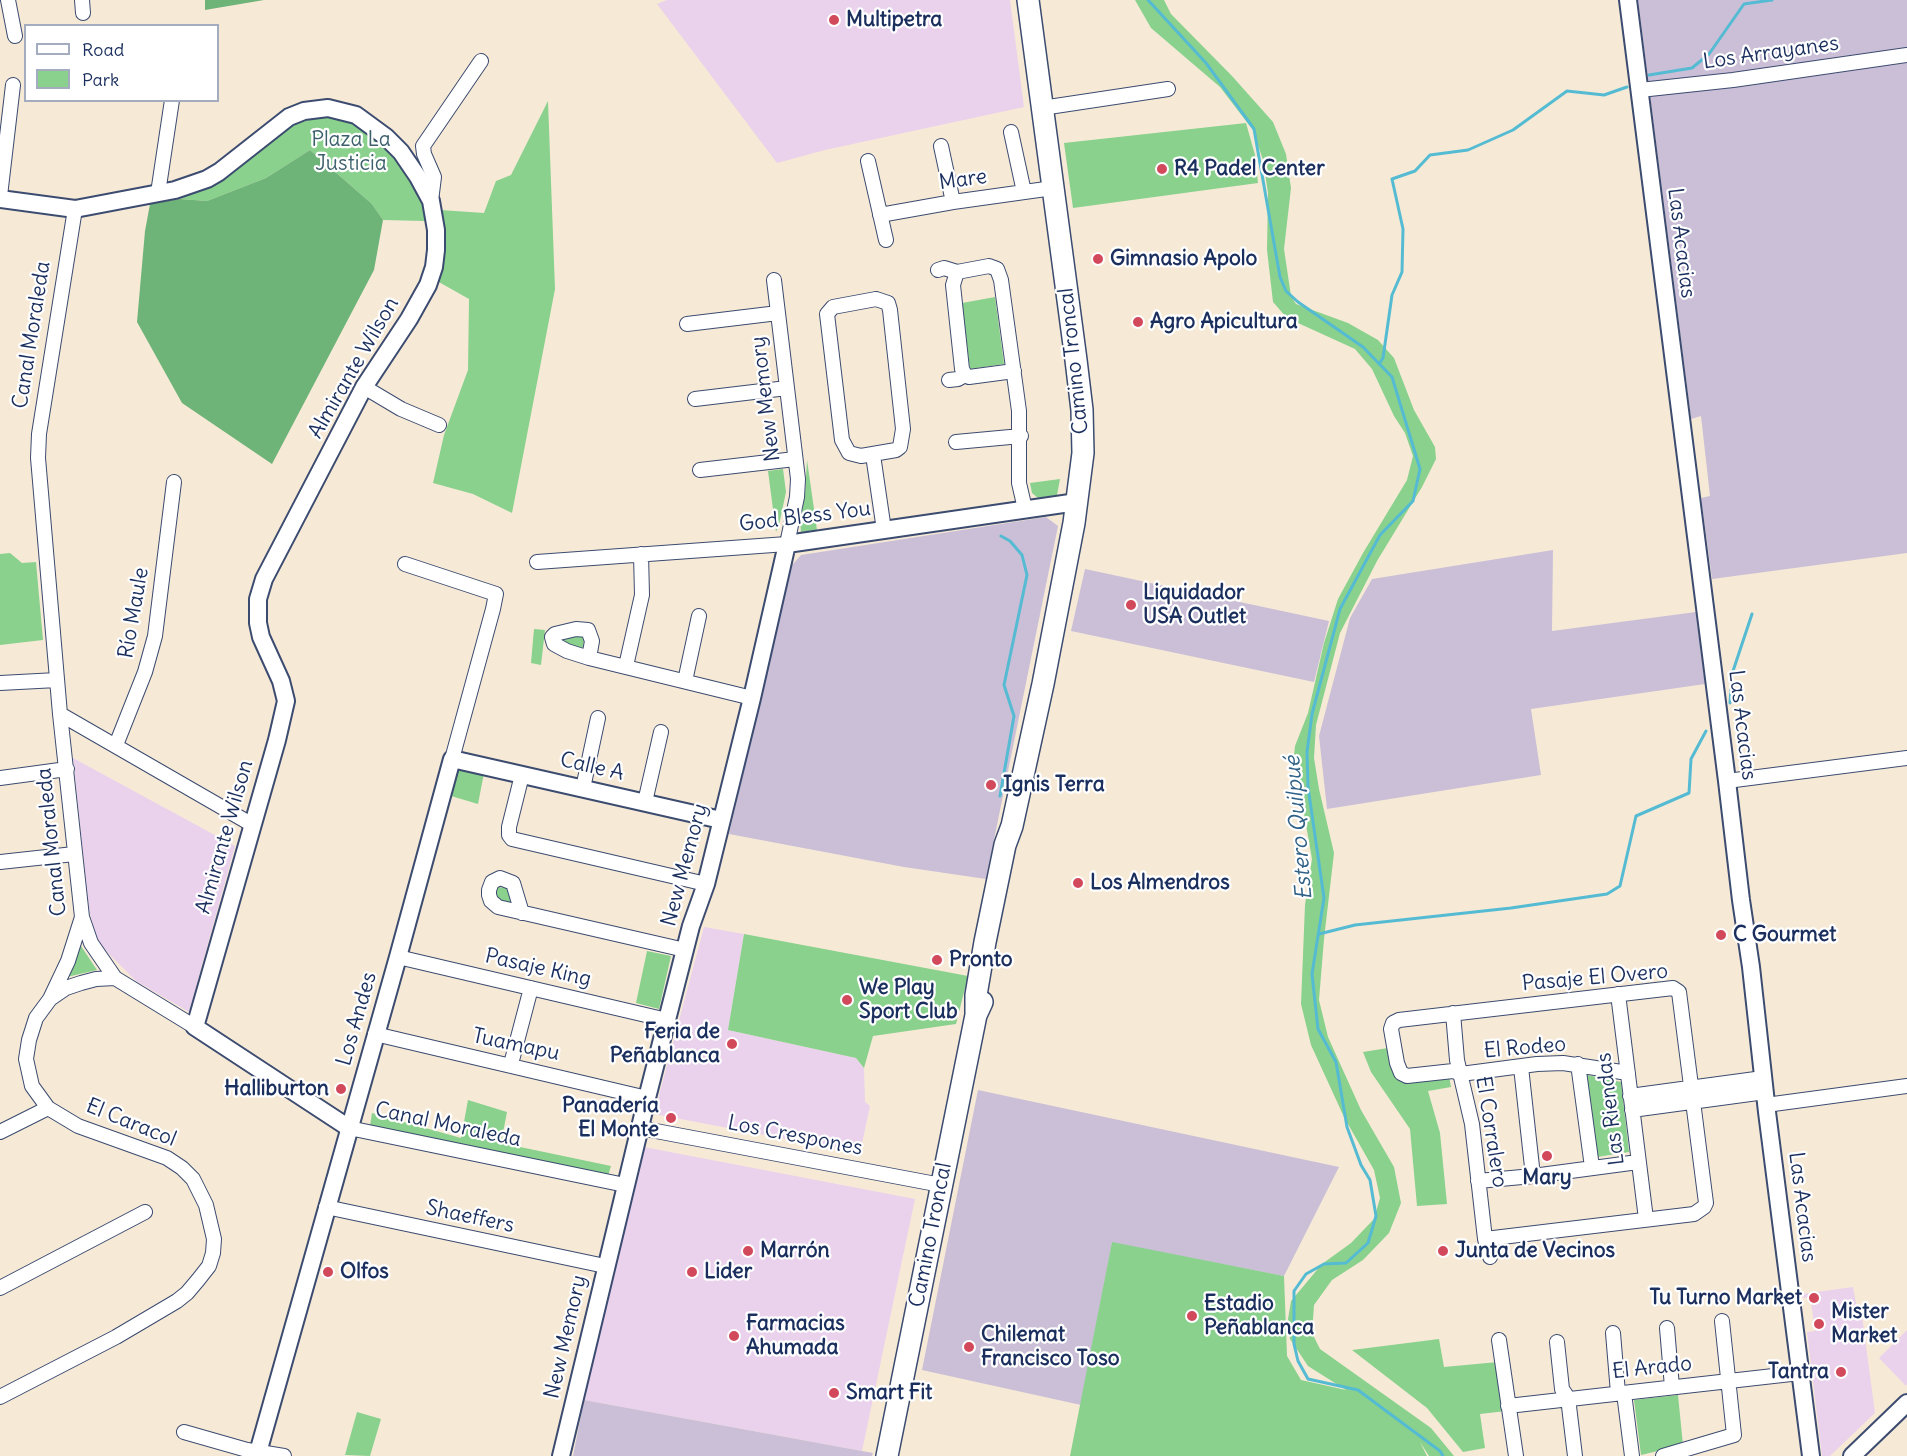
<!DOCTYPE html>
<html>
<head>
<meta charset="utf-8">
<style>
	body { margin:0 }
	#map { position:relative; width:1907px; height:1456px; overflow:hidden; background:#f6ead7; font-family:Delius,sans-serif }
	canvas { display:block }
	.legend { position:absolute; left:24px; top:24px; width:195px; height:78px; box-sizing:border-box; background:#fff; border:2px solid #a4acbf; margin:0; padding:8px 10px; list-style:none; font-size:18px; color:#1b2f5e }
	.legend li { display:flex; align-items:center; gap:12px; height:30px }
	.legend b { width:30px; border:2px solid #a4acbf }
</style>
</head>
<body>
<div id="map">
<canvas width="1907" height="1456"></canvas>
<ul class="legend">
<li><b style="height:8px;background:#fff"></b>Road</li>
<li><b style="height:16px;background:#89d18d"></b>Park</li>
</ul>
</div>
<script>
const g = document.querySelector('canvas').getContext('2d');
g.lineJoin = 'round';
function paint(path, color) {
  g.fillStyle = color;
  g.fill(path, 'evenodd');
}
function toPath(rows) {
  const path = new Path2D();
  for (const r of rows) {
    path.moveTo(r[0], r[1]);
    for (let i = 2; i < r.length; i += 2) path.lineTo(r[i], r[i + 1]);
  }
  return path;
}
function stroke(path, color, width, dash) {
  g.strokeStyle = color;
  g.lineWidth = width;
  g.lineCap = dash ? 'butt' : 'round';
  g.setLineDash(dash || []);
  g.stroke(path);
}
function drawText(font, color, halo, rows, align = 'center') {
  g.font = font + ' Delius,sans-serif';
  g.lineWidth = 4.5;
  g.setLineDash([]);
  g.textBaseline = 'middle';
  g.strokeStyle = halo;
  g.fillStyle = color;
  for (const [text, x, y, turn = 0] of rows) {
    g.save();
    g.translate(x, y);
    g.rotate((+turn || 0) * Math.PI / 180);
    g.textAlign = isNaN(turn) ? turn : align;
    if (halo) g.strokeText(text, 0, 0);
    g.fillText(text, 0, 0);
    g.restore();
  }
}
paint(toPath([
	[667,0,1010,0,1024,107,825,150,777,163,657,4],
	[73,758,235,846,189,1012,136,981,98,943,89,910],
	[704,927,744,934,728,1030,856,1058,864,1068,865,1102,870,1106,860,1153,654,1114],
	[644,1147,915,1199,862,1451,584,1400],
	[1853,1287,1857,1308,1861,1308,1875,1413,1830,1456,1822,1456,1807,1332,1815,1331,1815,1329,1810,1297,1803,1298,1802,1294],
	[1907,1330,1907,1384,1906,1386,1879,1358]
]), '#ead1ec');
paint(toPath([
	[1638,0,1907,0,1907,553,1712,579,1701,498,1710,496,1701,416,1691,419],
	[1046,517,1058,526,986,879,904,867,729,834,792,565,801,555],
	[1553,550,1552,631,1696,612,1705,684,1531,709,1541,775,1327,809,1319,736,1350,618,1372,579],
	[1085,569,1329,621,1314,682,1071,631],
	[978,1090,1339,1167,1284,1276,1112,1243,1081,1405,922,1370],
	[584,1400,862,1451,873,1453,872,1456,573,1456]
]), '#cabfd6');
paint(toPath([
	[1135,0,1164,0,1171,14,1232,76,1273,122,1286,154,1291,188,1284,249,1291,296,1296,304,1348,323,1378,340,1394,358,1414,410,1435,447,1436,459,1422,487,1377,561,1340,633,1316,725,1314,758,1319,789,1334,853,1324,939,1319,1000,1328,1037,1361,1110,1394,1167,1401,1203,1389,1233,1363,1260,1332,1280,1314,1305,1312,1333,1320,1349,1431,1428,1454,1456,1429,1456,1420,1442,1427,1456,1070,1456,1112,1242,1284,1276,1287,1356,1301,1380,1346,1390,1308,1366,1290,1339,1288,1319,1291,1301,1322,1264,1351,1243,1374,1219,1380,1198,1374,1170,1344,1117,1311,1045,1301,1004,1305,905,1312,859,1294,756,1295,746,1308,713,1324,643,1338,599,1363,553,1407,480,1413,456,1405,433,1394,416,1372,369,1355,349,1287,318,1273,302,1267,250,1268,193,1263,160,1253,130,1220,87,1151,28],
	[548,101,555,289,512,513,473,494,433,483,444,435,468,370,469,299,437,281,440,210,484,213,496,181,511,175],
	[321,116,349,120,373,136,401,166,424,204,425,221,383,220,372,204,310,150,266,178,207,201,180,199,221,179,287,127],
	[1246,123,1255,155,1258,183,1073,208,1064,143],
	[995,297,1004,364,970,369,962,303],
	[807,460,817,530,801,532,800,521,805,495],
	[783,469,786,492,779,525,776,532,768,471],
	[1060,479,1057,495,1038,498,1032,493,1030,483],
	[10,553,22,563,36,562,43,640,0,645,0,554],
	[534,629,545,630,541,665,531,663],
	[561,633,585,636,582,650,558,643],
	[458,768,484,773,478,804,451,796],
	[497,887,507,888,512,895,510,905,498,901,494,894],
	[744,934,968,976,956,1024,873,1036,864,1068,856,1058,728,1030],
	[81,946,97,970,67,977],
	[647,951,671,956,659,1009,636,1003],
	[1388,1048,1393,1071,1449,1076,1451,1087,1428,1091,1440,1133,1447,1204,1417,1206,1410,1129,1371,1072,1363,1052],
	[1587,1075,1621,1082,1629,1152,1597,1157],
	[468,1100,507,1112,501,1143,611,1166,608,1176,370,1126,372,1113,461,1138],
	[1439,1339,1444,1367,1498,1362,1506,1411,1480,1414,1485,1448,1463,1452,1427,1408,1352,1350],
	[1678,1395,1683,1445,1641,1455,1634,1400],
	[357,1412,381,1419,370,1456,345,1455]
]), '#89d18d');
paint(toPath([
	[205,0,264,0,205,10],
	[310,150,372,204,383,220,374,270,272,464,182,403,137,322,145,231,150,204,180,199,207,201,266,178]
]), '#6eb378');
stroke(toPath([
	[1148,0,1206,63,1254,129,1280,277,1286,291,1298,302,1363,347,1392,377,1420,469,1413,501,1380,535,1340,609,1312,714,1307,752,1308,787,1324,898,1312,974,1318,1029,1336,1062,1347,1127,1361,1165,1370,1180,1376,1216,1368,1243,1346,1263,1324,1264,1306,1274,1294,1291,1294,1344,1298,1361,1308,1379,1358,1390,1440,1451,1443,1456],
	[1649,75,1692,68,1709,54,1744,4,1772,0],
	[1379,364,1383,358,1392,295,1402,272,1403,229,1392,179,1415,171,1430,155,1468,150,1513,130,1567,91,1604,95,1627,87],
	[1730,703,1732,674,1752,614],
	[1000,796,1014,716,1004,685,1027,575,1022,555,1010,541,1001,536],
	[1319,934,1355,925,1511,908,1607,894,1620,886,1636,816,1689,793,1691,759,1706,731]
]), '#55bbd3', 3);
const minor = toPath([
	[8,0,15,36],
	[82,0,83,13],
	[1640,90,1733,80,1907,55],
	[1042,108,1168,89],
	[1011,132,1024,192],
	[941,146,953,202],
	[868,161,886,240],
	[158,193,172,100],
	[0,196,13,85],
	[431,201,434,177,424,154,423,146,481,61],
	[75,209,39,434,38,458,60,714,82,917,91,943,115,978,195,1027],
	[880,215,953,202,1053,188],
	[938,270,944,268,957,272,989,266,997,269,1001,280,1019,411,1019,483,1025,509],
	[957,272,953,285,962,369,965,375],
	[876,299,888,303,890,310,903,429,900,447,896,450,861,456,849,453,842,440,827,314,833,307,876,299],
	[687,324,778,313],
	[949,380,958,379,965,375,969,377,1014,371],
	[364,387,401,409,439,425],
	[695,399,787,388],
	[956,442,1021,436],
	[873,455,884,530],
	[700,470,795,459],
	[537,562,787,544,797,497,798,479,774,280],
	[405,564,496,594,493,609,452,759],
	[589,658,592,641,588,630,576,629,555,634,552,637,554,644,567,651,589,658,752,698],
	[626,666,642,595,641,554],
	[685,681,699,616],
	[0,683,57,680],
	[60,714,251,824],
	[116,745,145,672,155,636,174,482],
	[522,775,509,827,509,835,512,839,706,884],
	[0,778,67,769],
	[1727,781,1907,758],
	[583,788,598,718],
	[645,802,661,732],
	[0,862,74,854],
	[522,913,513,883,500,878,492,882,489,890,489,895,491,901,498,907,685,950],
	[398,957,667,1020],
	[1618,994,1646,1219],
	[50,999,68,961,82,917],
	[1453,1013,1457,1060,1472,1124,1485,1239,1490,1257],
	[375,1034,647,1098],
	[511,1064,531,988],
	[1578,1064,1592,1167],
	[1521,1067,1533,1176],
	[1630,1096,1763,1078],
	[1766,1105,1907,1086],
	[1632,1110,1765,1092],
	[349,1128,625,1185],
	[640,1128,941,1185],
	[0,1132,48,1108],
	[1478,1181,1533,1176,1638,1162],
	[326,1207,605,1266],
	[1485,1239,1694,1214,1704,1207,1706,1203,1679,992,1673,988,1399,1020,1393,1023,1391,1029,1397,1063,1401,1073,1407,1076,1453,1071,1461,1074,1537,1064,1563,1063,1628,1073],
	[0,1288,145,1212],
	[1667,1328,1672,1387],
	[1613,1333,1618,1393],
	[1499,1340,1516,1456],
	[1557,1342,1562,1389,1568,1398,1575,1456],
	[1624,1393,1632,1456],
	[0,1397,116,1337,177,1301,187,1293,198,1280,209,1266,213,1253,214,1239,206,1205,193,1179,182,1168,167,1158,78,1126,48,1108,32,1086,26,1059,29,1040,36,1018,50,999,66,988,81,983,96,979,115,978],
	[1508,1406,1800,1373],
	[184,1432,247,1450,284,1456],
	[1663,1456,1734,1435,1722,1321]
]);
const tertiary = toPath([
	[1628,0,1727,781,1741,900,1751,967,1767,1112,1811,1456],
	[0,199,75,209,175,190,207,179,219,172,289,117,304,111,328,108,356,115,386,137,401,152,418,177,431,201,436,230,436,250,434,267,428,285,409,319,364,387,264,579,258,599,258,623,261,637,281,681,286,701,277,740,195,1027,349,1128],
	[257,1456,398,957,452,759,721,820],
	[561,1456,647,1098,691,926,706,884,752,698,787,544,1077,502],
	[1852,1456,1907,1403]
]);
const primary = toPath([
	[976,1015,976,995,985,942,1005,845,1012,826,1043,684,1074,523,1083,453,1082,410,1076,360,1028,0],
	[887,1456,976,1015,982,1002]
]);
stroke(minor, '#3c4b70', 16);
stroke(tertiary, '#3c4b70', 20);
stroke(primary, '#3c4b70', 24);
stroke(minor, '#fff', 14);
stroke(tertiary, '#fff', 16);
stroke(primary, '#fff', 21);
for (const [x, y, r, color] of [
	[834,20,6,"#d1495b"],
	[1162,169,6,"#d1495b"],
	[1098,259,6,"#d1495b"],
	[1138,322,6,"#d1495b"],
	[1131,605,6,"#d1495b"],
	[991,785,6,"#d1495b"],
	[1078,883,6,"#d1495b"],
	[1721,935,6,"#d1495b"],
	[937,960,6,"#d1495b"],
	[847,1000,6,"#d1495b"],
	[732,1044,6,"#d1495b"],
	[341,1089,6,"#d1495b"],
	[671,1118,6,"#d1495b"],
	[1547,1156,6,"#d1495b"],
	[748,1251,6,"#d1495b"],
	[1443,1251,6,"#d1495b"],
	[328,1272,6,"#d1495b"],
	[692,1272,6,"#d1495b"],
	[1814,1298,6,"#d1495b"],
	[1192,1316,6,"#d1495b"],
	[1819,1324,6,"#d1495b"],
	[734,1336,6,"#d1495b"],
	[969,1347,6,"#d1495b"],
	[1841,1372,6,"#d1495b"],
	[834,1393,6,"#d1495b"]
]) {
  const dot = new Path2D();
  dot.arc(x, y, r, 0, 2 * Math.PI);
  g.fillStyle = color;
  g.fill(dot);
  stroke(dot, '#fff', 2);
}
drawText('bold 21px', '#1b2f5e', '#fff', [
	["Multipetra",846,20],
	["R4 Padel Center",1174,169],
	["Gimnasio Apolo",1110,259],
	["Agro Apicultura",1150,322],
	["Liquidador",1143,593],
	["USA Outlet",1143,617],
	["Ignis Terra",1003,785],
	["Los Almendros",1090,883],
	["C Gourmet",1733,935],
	["Pronto",949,960],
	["We Play",859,988],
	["Sport Club",859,1012],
	["Feria de",720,1032,"right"],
	["Peñablanca",720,1056,"right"],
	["Halliburton",329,1089,"right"],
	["Panadería",659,1106,"right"],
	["El Monte",659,1130,"right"],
	["Mary",1547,1178,"center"],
	["Marrón",760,1251],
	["Junta de Vecinos",1455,1251],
	["Olfos",340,1272],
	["Lider",704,1272],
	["Tu Turno Market",1802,1298,"right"],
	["Estadio",1204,1304],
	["Peñablanca",1204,1328],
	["Mister",1831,1312],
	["Market",1831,1336],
	["Farmacias",746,1324],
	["Ahumada",746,1348],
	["Chilemat",981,1335],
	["Francisco Toso",981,1359],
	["Tantra",1829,1372,"right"],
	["Smart Fit",846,1393]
], 'left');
drawText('21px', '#1b2f5e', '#fff', [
	["Los Arrayanes",1771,53,-8],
	["Mare",963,180,-8],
	["Las Acacias",1681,243,83],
	["Canal Moraleda",32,335,-81],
	["Camino Troncal",1074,361,-96],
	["Almirante Wilson",354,368,-60],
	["New Memory",766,399,-97],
	["God Bless You",805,517,-7],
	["Río Maule",134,613,-80],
	["Las Acacias",1742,725,83],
	["Calle A",592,767,13],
	["Almirante Wilson",225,837,-74],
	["Canal Moraleda",52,842,-96],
	["New Memory",685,865,-75],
	["Pasaje King",538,968,13],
	["Pasaje El Overo",1595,978,-5],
	["Los Andes",357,1019,-74],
	["Tuamapu",516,1045,12],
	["El Rodeo",1525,1048,-5],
	["Las Riendas",1611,1109,-97],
	["El Caracol",131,1123,22],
	["Canal Moraleda",448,1125,12],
	["El Corralero",1491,1132,81],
	["Los Crespones",795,1136,11],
	["Las Acacias",1802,1207,83],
	["Shaeffers",470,1217,12],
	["Camino Troncal",931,1235,-79],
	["New Memory",566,1337,-77],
	["El Arado",1652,1368,-6]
]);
drawText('21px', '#3c606c', '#fff', [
	["Plaza La",351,140],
	["Justicia",351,164]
]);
drawText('italic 22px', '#2f6087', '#fff', [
	["Estero Quilpué",1299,828,-95]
]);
</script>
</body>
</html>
